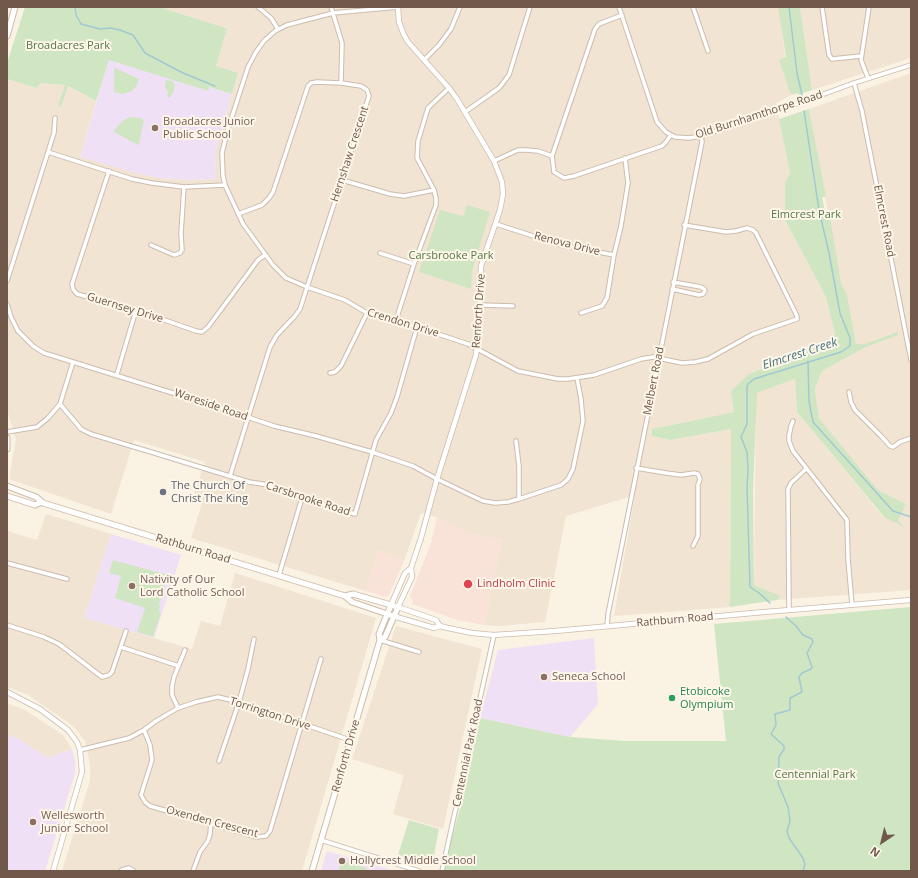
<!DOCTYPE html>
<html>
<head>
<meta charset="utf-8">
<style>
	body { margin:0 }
	#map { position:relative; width:918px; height:878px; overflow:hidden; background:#faf2e3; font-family:"Open Sans",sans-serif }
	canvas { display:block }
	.frame { position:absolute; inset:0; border:8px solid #70594b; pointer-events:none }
	.north { position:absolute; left:862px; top:822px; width:40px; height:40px; -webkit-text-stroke:3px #fdf6e9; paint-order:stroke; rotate:215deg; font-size:11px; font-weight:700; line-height:16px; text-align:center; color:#70594b }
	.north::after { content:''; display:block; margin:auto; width:14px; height:18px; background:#70594b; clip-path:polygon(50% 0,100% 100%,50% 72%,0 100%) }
</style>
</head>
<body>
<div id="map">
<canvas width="918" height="878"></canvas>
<div class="frame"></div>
<div class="north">N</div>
</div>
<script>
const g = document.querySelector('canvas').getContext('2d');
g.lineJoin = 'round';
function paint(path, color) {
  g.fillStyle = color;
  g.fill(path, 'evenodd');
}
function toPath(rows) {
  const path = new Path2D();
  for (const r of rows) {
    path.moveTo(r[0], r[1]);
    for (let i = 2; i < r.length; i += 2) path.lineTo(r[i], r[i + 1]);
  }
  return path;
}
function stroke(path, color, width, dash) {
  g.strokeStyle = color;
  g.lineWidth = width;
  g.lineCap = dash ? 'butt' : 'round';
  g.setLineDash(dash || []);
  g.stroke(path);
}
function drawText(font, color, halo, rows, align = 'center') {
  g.font = font + ' "Open Sans",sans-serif';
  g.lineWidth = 4;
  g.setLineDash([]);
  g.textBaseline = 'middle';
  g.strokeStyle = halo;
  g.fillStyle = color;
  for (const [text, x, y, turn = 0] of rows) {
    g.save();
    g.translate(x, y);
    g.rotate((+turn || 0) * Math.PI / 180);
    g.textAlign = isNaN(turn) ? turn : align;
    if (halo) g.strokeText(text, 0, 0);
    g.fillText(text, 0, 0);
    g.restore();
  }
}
paint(toPath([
	[159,7,779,7,785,58,780,60,791,95,776,103,790,173,785,182,785,220,826,297,835,334,823,345,749,374,734,412,652,429,651,436,671,440,731,429,730,607,614,616,635,495,566,516,545,622,498,626,484,625,502,538,496,539,472,534,437,517,421,513,404,561,378,550,366,591,191,538,202,504,192,501,205,462,134,440,111,514,9,479,16,439,7,410,7,79,36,88,41,83,65,85,96,101,80,157,160,178,193,180,216,179,215,153,238,74,216,66,227,29,223,27],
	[800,7,911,7,911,58,812,90],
	[911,73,911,590,777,600,781,596,754,585,756,393,795,379,797,412,883,517,906,505,878,490,819,418,815,389,822,371,865,347,856,344,847,294,841,283,809,109],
	[46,514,111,534,84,618,192,649,201,621,220,626,235,573,376,618,302,871,62,871,90,781,90,764,85,741,73,726,28,695,7,687,7,531,37,540],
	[396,626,482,649,443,829,393,814,404,775,352,759],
	[7,703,25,710,63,735,72,749,48,758,19,739,7,734]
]), '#f1e4d2');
paint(toPath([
	[437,517,472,534,496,539,502,538,484,625,458,620,412,604,413,601,410,596,431,543],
	[378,550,404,561,389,595,385,597,366,591]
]), '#f9e3d8');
paint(toPath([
	[109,59,208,91,209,87,232,94,215,153,216,179,193,180,160,178,135,173,80,157],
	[111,534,181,555,154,638,84,618],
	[594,638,598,704,570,737,480,718,498,650],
	[7,734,19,739,48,758,72,749,75,761,75,773,45,871,7,871],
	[327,851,394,871,321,871]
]), '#efe0f6');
paint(toPath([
	[25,7,159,7,223,27,227,29,216,66,238,73,232,94,209,87,208,91,109,60,96,101,68,86,61,107,58,105,65,85,41,83,36,88,7,79,7,63],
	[778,7,800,7,812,90,798,95,798,93,791,95,779,60,786,57],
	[115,68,139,79,137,85,132,91,123,94,114,92,114,69],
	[166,80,172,81,175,85,173,93,172,93,170,98,167,96,168,92,165,87],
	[809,109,826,197,822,197,825,212,829,211,841,283,847,294,856,344,865,344,898,332,898,335,866,347,822,371,815,389,819,418,878,490,906,504,898,520,904,527,884,517,797,412,795,379,757,393,753,491,754,585,781,596,777,600,730,607,731,429,671,440,651,436,652,429,734,412,731,391,749,374,823,345,835,334,826,297,785,220,785,182,790,173,779,119],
	[130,117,140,118,144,120,139,144,138,145,114,132,116,128,122,121],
	[467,205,490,212,476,258,472,272,471,289,419,272,440,210,463,216],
	[113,560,168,575,159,605,160,607,159,612,161,613,153,637,137,632,145,608,115,598,121,576,109,573],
	[911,607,911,871,442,871,462,802,480,718,570,737,625,741,726,741,714,624],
	[409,820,439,829,432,866,398,855],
	[342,860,367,868,366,871,338,871]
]), '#d0e6c3');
stroke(toPath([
	[75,7,76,15,81,24,100,29,110,28,120,30,133,35,145,53,183,73,215,86],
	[789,7,797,73,802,95],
	[808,361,809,401,813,422,893,511,911,517],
	[770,603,759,593,750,587,747,487,748,470,747,452,741,437,747,424,747,387,748,384,754,379,841,352,850,346,850,338,840,313,829,253,819,210,804,111],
	[786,617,796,626,803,635,812,639,813,642,807,653,812,667,811,669,802,673,799,677,802,692,790,698,790,710,775,714,776,725,771,734,784,746,784,749,779,757,778,783,788,807,790,821,787,831,789,838,803,858,805,864,803,871]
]), '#a1c9d2', 1.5);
const minor = toPath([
	[258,7,271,18,278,29],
	[331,7,342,43,341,83],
	[398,7,333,13,287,25,275,31,264,41,256,52,248,67,227,132,222,153,223,176,225,185,243,224,273,265,286,278,307,287,345,300,367,313,396,320,468,344,518,371,558,379,568,379,594,375,641,359,653,357,682,363,695,362,708,359,753,334,797,319,797,316,756,233,753,230,747,228,736,231,726,232,684,225],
	[619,7,657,122,666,132,675,137,689,138,701,136,794,105,854,83,911,65],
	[693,7,708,51],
	[822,7,829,55,832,59,861,56],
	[622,15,599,24,595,29,552,156,554,172,564,178,574,176,662,146,666,142,671,135],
	[424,60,439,45,451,29,460,7],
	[868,78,861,60,869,7],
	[854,83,862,111,911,360],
	[465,112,499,88,509,75,530,7],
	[48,152,132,179,152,183,184,187,225,185],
	[494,161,518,150,526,150,538,151,552,156],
	[109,171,72,284,73,289,77,294,136,310,196,331,202,332,208,327,258,260,265,255],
	[342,180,390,194,404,196,434,190],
	[496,224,561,245,614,255],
	[151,245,174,255,180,253,182,250,181,234,184,187],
	[380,253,414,264],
	[7,281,48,152,54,133,55,118],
	[672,289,699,295,703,294,705,291,704,289,701,287,673,282],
	[7,304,11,317,18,331,33,346,44,353,221,408,274,426,316,436,372,452,413,466,437,479,483,501,495,503,508,502,519,499,561,485,568,479,573,469,583,421,581,399,577,378],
	[480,305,513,306],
	[581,313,602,306,607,298,614,255,621,226,628,183,625,158],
	[396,320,414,264,436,205,436,198,434,190,417,158,418,141,428,108,449,88],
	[330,373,335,372,341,366,367,313],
	[117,374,136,310],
	[849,392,851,402,855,410,882,437,890,446,893,447,900,442,911,438],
	[60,404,81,429,91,434,151,452,249,482,269,485,302,498,355,514,376,440,391,413,397,397,417,327],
	[793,421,791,426,789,436,789,441,793,451,847,520,848,559,852,605],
	[7,432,37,427,48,418,60,404,73,362],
	[516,441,519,466,519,499],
	[636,468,666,473,681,475,694,473,698,474,700,479,698,485,698,536,693,546],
	[230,476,270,347,277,335,295,316,300,309,369,96,367,90,361,86,341,83,317,82,311,83,308,86,273,192,269,198,262,205,238,214],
	[7,563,67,579],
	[279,575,302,498],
	[789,610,788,489,791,483,806,469],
	[7,625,44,637,59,644,102,677,109,675,112,672,126,631],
	[607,626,608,614,622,545,702,142,701,136],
	[380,640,419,652],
	[121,647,179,666],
	[178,708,172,695,172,686,174,677,185,650],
	[144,730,150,745,152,760,141,795,145,802,150,806,257,837,266,836,270,831,321,659],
	[80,750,129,738,144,730,156,721,178,708,196,702,218,697,239,702,350,740],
	[219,761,239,702,248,669,254,639],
	[321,840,419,871],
	[121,871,122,870,129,868,134,871],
	[193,871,200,852,208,841,210,834,211,823],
	[442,871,494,635]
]);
const tertiary = toPath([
	[398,7,399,22,404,35,408,42,449,88,457,99,494,161,502,182,503,194,500,210,481,266,479,329,476,355,437,479,421,538,411,568,412,577,398,607,436,620,440,626,448,628,472,633,494,635,555,631,753,613,911,600],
	[391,605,405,573,411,568],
	[393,616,434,628,440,626],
	[7,692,40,709,68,730,77,742,80,750,82,772,53,871]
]);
const secondary = toPath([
	[7,36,15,7],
	[7,438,7,449],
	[7,486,36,497,43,503,345,596,352,602,393,616],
	[7,496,35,505,41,502],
	[345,596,353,594,398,607,385,637,380,640],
	[312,871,380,640,379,634,391,605]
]);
stroke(minor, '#ccbcae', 5.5);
stroke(tertiary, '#ccbcae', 6);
stroke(secondary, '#cfbcab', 7);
stroke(minor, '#fff', 3.5);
stroke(tertiary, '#fff', 4.5);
stroke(secondary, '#fff', 5);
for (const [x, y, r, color] of [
	[155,128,4,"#8d6e63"],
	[163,492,4,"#6b7280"],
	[468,584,5,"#e0444e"],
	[132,586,4,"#8d6e63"],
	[544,677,4,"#8d6e63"],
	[672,698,4,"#2e9e5b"],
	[33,822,4,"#8d6e63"],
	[342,861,4,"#8d6e63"]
]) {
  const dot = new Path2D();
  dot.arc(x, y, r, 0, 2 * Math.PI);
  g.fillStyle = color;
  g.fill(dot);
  stroke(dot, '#fdf6e9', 1.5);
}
drawText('11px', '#557a47', '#fdf6e9', [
	["Broadacres Park",68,46],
	["Elmcrest Park",806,215],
	["Carsbrooke Park",451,256],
	["Centennial Park",815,775]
]);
drawText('11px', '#70594b', '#fdf6e9', [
	["Old Burnhamthorpe Road",759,115,-18],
	["Hernshaw Crescent",350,154,-72],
	["Elmcrest Road",884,221,79],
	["Renova Drive",567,244,14],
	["Guernsey Drive",125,308,17],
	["Renforth Drive",479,311,-86],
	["Crendon Drive",403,323,17],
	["Melbert Road",654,381,-79],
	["Wareside Road",211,405,19],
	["Carsbrooke Road",308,499,18],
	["Rathburn Road",193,549,17],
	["Rathburn Road",675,620,-5],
	["Torrington Drive",270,714,18],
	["Centennial Park Road",468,753,-78],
	["Renforth Drive",346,756,-74],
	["Oxenden Crescent",212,822,15]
]);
drawText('11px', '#785e54', '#fdf6e9', [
	["Broadacres Junior",163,122],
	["Public School",163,135],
	["Nativity of Our",140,580],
	["Lord Catholic School",140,593],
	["Seneca School",552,677],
	["Wellesworth",41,816],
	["Junior School",41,829],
	["Hollycrest Middle School",350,861]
], 'left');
drawText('11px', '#5b616d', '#fdf6e9', [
	["The Church Of",171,486],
	["Christ The King",171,499]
], 'left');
drawText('11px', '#be3a42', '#fdf6e9', [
	["Lindholm Clinic",477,584]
], 'left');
drawText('11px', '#27864d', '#fdf6e9', [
	["Etobicoke",680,692],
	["Olympium",680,705]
], 'left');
drawText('italic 12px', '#477681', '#fdf6e9', [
	["Elmcrest Creek",800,354,-18]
]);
</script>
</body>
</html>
